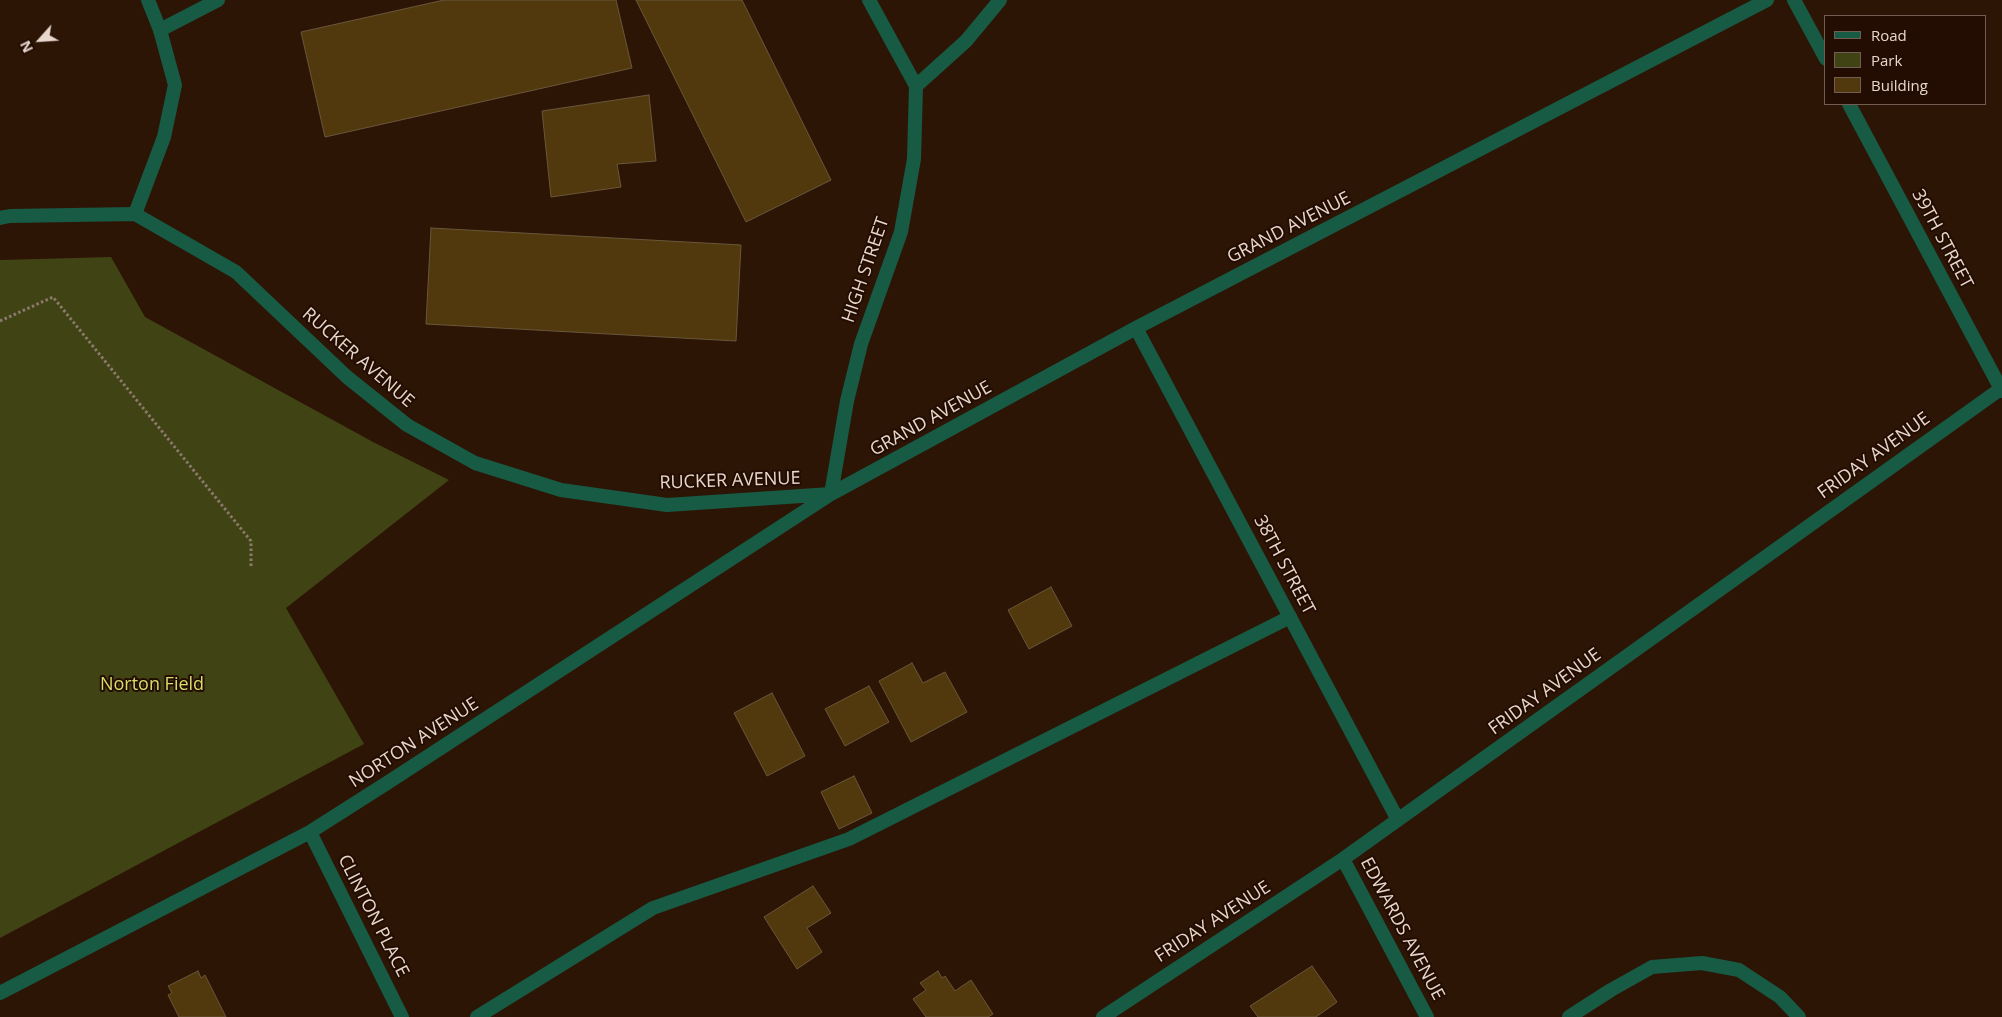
<!DOCTYPE html>
<html>
<head>
<meta charset="utf-8">
<style>
	body { margin:0 }
	#map { position:relative; width:2002px; height:1017px; overflow:hidden; background:#2d1506; font-family:"Open Sans",sans-serif }
	canvas { display:block }
	.legend { position:absolute; left:1824px; top:15px; width:162px; height:90px; box-sizing:border-box; background:#230c01; border:1px solid #725d53; margin:0; padding:6px 9px; list-style:none; font-size:15px; color:#e8d7cd }
	.legend li { display:flex; align-items:center; gap:10px; height:25px }
	.legend b { width:25px; border:1px solid #725d53 }
	.north { position:absolute; left:15px; top:15px; width:50px; height:50px; -webkit-text-stroke:4px #230c01; paint-order:stroke; rotate:244deg; font-size:14px; font-weight:700; line-height:20px; text-align:center; color:#e8d7cd }
	.north::after { content:''; display:block; margin:auto; width:18px; height:22px; background:#e8d7cd; clip-path:polygon(50% 0,100% 100%,50% 72%,0 100%) }
</style>
</head>
<body>
<div id="map">
<canvas width="2002" height="1017"></canvas>
<ul class="legend">
<li><b style="height:6px;background:#175b45"></b>Road</li>
<li><b style="height:14px;background:#404414"></b>Park</li>
<li><b style="height:14px;background:#51390d"></b>Building</li>
</ul>
<div class="north">N</div>
</div>
<script>
const g = document.querySelector('canvas').getContext('2d');
g.lineJoin = 'round';
function paint(path, color) {
  g.fillStyle = color;
  g.fill(path, 'evenodd');
}
function toPath(rows) {
  const path = new Path2D();
  for (const r of rows) {
    path.moveTo(r[0], r[1]);
    for (let i = 2; i < r.length; i += 2) path.lineTo(r[i], r[i + 1]);
  }
  return path;
}
function stroke(path, color, width, dash) {
  g.strokeStyle = color;
  g.lineWidth = width;
  g.lineCap = dash ? 'butt' : 'round';
  g.setLineDash(dash || []);
  g.stroke(path);
}
function drawText(font, color, halo, rows, align = 'center') {
  g.font = font + ' "Open Sans",sans-serif';
  g.lineWidth = 4;
  g.setLineDash([]);
  g.textBaseline = 'middle';
  g.strokeStyle = halo;
  g.fillStyle = color;
  for (const [text, x, y, turn = 0] of rows) {
    g.save();
    g.translate(x, y);
    g.rotate((+turn || 0) * Math.PI / 180);
    g.textAlign = isNaN(turn) ? turn : align;
    if (halo) g.strokeText(text, 0, 0);
    g.fillText(text, 0, 0);
    g.restore();
  }
}
paint(toPath([
	[111,257,145,317,373,442,449,480,286,608,364,744,0,938,0,260]
]), '#404414');
const building = toPath([
	[444,0,616,0,632,68,325,137,301,32,444,0],
	[636,0,742,0,831,180,746,222,636,0],
	[649,95,656,161,617,164,621,187,551,197,542,111,649,95],
	[431,228,741,245,736,341,426,324,431,228],
	[1051,587,1072,626,1029,649,1008,610,1051,587],
	[912,663,923,683,945,672,967,712,911,742,879,681,912,663],
	[869,686,889,722,845,746,825,709,869,686],
	[772,693,805,756,767,776,734,713,772,693],
	[854,776,872,813,839,829,821,792,854,776],
	[813,886,831,913,807,928,822,952,797,969,764,917,813,886],
	[1312,966,1337,1002,1316,1017,1258,1017,1250,1006,1312,966],
	[198,971,201,978,205,975,226,1017,179,1017,168,995,172,993,168,986,198,971],
	[938,971,942,978,945,976,955,991,971,980,993,1014,988,1017,926,1017,913,999,926,990,920,983,938,971]
]);
paint(building, '#51390d');
stroke(building, '#69573b', 1);
stroke(toPath([
	[0,321,53,297,251,541,251,567]
]), '#8d796d', 3, [2.5, 2.5]);
stroke(toPath([
	[160,30,218,0],
	[477,1017,653,908,849,839,1290,617]
]), '#175b45', 14);
stroke(toPath([
	[869,0,916,86],
	[1794,0,1826,59],
	[1849,104,2002,391],
	[0,218,10,216,135,214,236,272,347,377,407,425,475,463,561,490,667,505,831,494],
	[1136,328,1398,820],
	[831,494,847,401,861,344,901,232,914,159,916,86,966,41,1000,0],
	[310,832,402,1017],
	[1343,859,1427,1017],
	[0,993,310,832,387,783,831,494,1136,328,1767,0],
	[1103,1017,1343,859,2002,388],
	[1569,1017,1611,990,1652,967,1702,963,1739,970,1780,997,1799,1017]
]), '#175b45', 14);
stroke(toPath([
	[135,214,164,137,175,85,160,30,148,0]
]), '#175b45', 14);
drawText('18px', '#e8d7cd', '#230c01', [
	["GRAND AVENUE",1289,228,-27],
	["39TH STREET",1942,239,62],
	["HIGH STREET",866,270,-71],
	["RUCKER AVENUE",358,358,41],
	["GRAND AVENUE",931,419,-29],
	["FRIDAY AVENUE",1874,456,-36],
	["RUCKER AVENUE",730,481,-2],
	["38TH STREET",1284,565,62],
	["FRIDAY AVENUE",1545,692,-36],
	["NORTON AVENUE",414,743,-33],
	["CLINTON PLACE",373,916,63],
	["FRIDAY AVENUE",1213,922,-33],
	["EDWARDS AVENUE",1402,929,62]
]);
drawText('18px', '#d5de69', '#230c01', [
	["Norton Field",152,685]
]);
</script>
</body>
</html>
